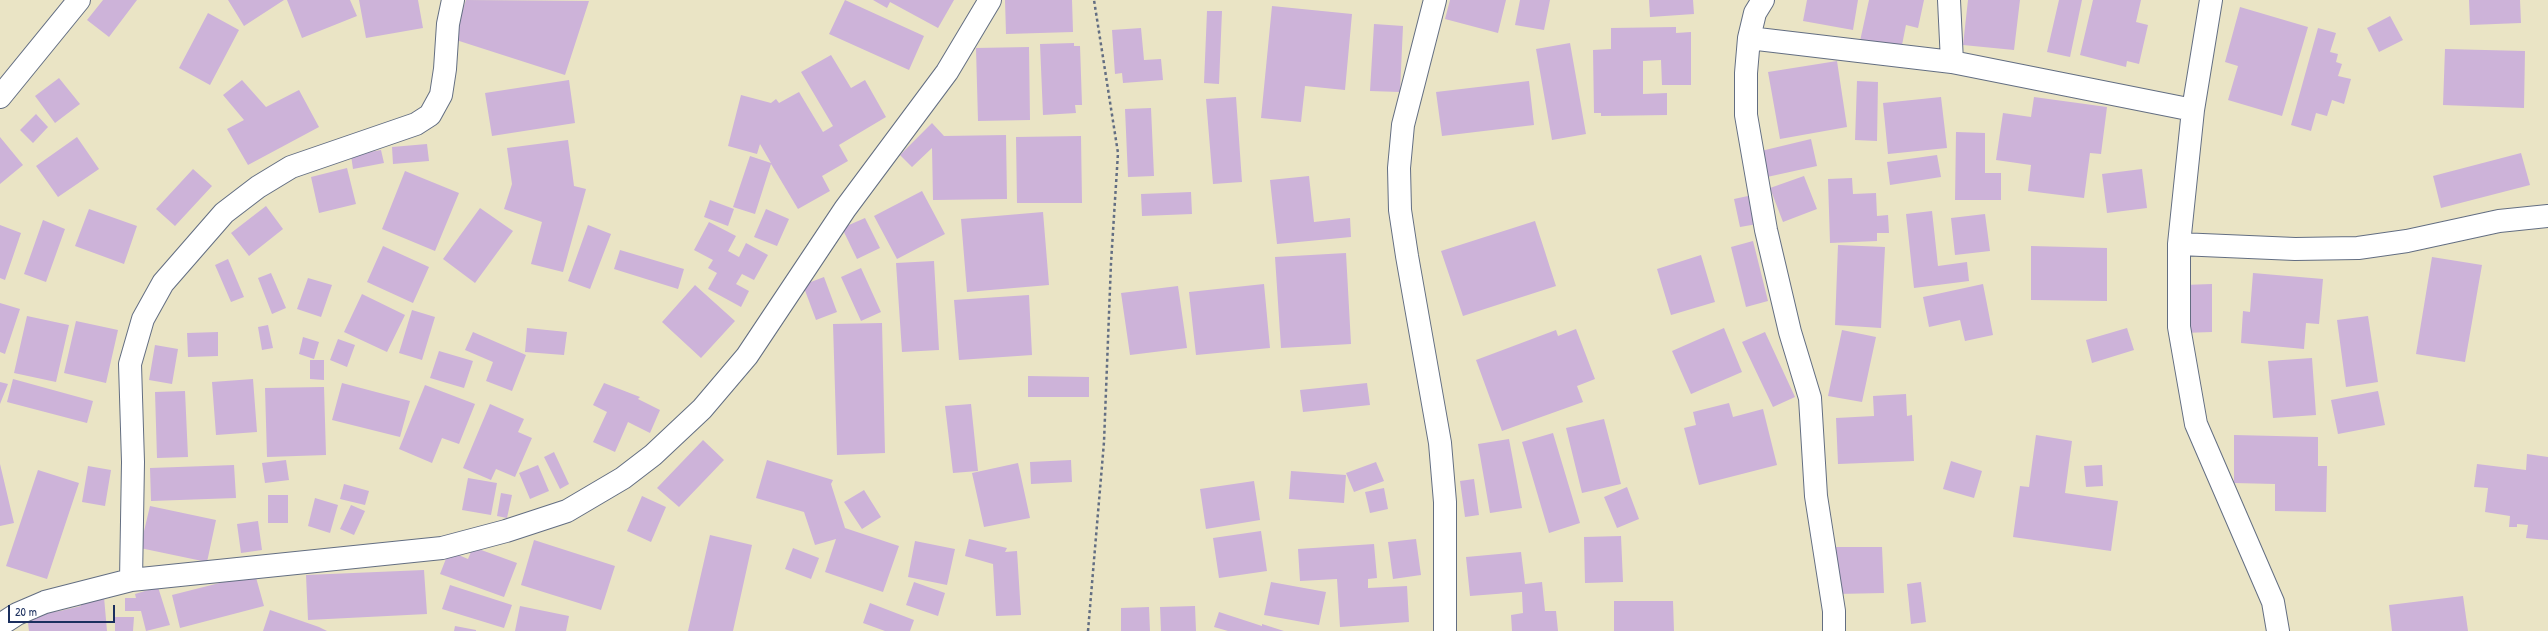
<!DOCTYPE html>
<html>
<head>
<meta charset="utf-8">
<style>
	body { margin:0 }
	#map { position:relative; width:2548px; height:631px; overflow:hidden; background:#eae4c5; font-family:"Patrick Hand",sans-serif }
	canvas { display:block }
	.scale { position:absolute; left:8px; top:605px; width:107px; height:18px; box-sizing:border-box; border:2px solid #1b2f5e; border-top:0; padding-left:5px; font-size:12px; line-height:14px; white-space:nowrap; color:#1b2f5e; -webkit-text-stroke:3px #fff; paint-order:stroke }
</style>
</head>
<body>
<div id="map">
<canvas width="2548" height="631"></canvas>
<div class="scale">20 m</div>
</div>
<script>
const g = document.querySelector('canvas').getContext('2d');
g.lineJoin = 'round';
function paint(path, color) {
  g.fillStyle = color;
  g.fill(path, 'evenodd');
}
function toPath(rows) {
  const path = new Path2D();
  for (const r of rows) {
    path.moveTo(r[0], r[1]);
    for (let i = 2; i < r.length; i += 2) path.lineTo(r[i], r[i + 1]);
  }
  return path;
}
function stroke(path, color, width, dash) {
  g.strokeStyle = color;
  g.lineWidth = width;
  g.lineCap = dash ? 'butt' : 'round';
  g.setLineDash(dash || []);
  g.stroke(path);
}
paint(toPath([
	[103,0,137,0,109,37,87,20],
	[228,0,284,0,244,26],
	[287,0,350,0,357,16,302,38],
	[359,0,418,0,423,28,366,38],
	[466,0,589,1,565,75,453,39],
	[845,0,924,36,909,70,829,34],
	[873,0,954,0,938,28,890,2,887,8],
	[1005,0,1072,0,1073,32,1006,34],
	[1450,0,1506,0,1498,33,1445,19],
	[1520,0,1550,0,1544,30,1515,25],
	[1649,0,1693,0,1694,14,1650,17],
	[1807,0,1858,0,1853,30,1803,21],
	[1869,0,1924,0,1918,28,1906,25,1901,50,1860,41],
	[1968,0,2020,0,2014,50,1963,45],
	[2059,0,2082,0,2070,57,2047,52],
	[2093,0,2141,0,2136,22,2148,25,2139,64,2127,61,2126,67,2080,55],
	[2469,0,2520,0,2521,23,2470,25],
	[1272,6,1352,14,1345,90,1305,86,1301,122,1261,118],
	[2240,7,2308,27,2282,116,2228,100,2238,66,2225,62],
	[1207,11,1222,11,1219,84,1204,83],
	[208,13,239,30,210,85,179,68],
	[2390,16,2403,40,2379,52,2367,28],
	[1374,24,1403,26,1400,92,1370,91],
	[1676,27,1676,33,1691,32,1691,85,1662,85,1661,60,1643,61,1643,94,1667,93,1667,115,1601,116,1601,113,1594,113,1593,50,1611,49,1611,28],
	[1141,28,1144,60,1161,59,1163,80,1123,83,1122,73,1115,74,1112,30],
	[2318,28,2336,33,2330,52,2338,54,2336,62,2342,64,2338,76,2351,79,2344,104,2332,100,2327,116,2316,113,2311,131,2291,125],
	[1074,43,1074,46,1080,46,1082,105,1075,105,1076,113,1043,115,1040,44],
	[1570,43,1586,134,1552,140,1536,49],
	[1029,47,1030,120,978,121,976,48],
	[2445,49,2525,51,2524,108,2443,105],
	[831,55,851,88,865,80,886,117,839,145,848,161,822,176,830,191,798,209,771,164,755,214,733,207,750,156,771,163,760,144,757,154,728,146,741,95,771,103,776,99,779,103,799,92,823,132,833,126,801,72],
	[1837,61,1847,127,1780,139,1768,72],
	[59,78,80,104,55,123,35,96],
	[242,80,266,107,299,90,319,127,248,165,227,129,244,120,223,95],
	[569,80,575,123,492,136,485,93],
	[1529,81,1534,125,1442,136,1436,92],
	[1857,81,1878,82,1877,141,1855,140],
	[1236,97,1242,182,1213,184,1206,99],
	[1941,97,1947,148,1888,154,1883,103],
	[2034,97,2107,107,2101,154,2090,153,2084,198,2028,191,2031,165,1996,160,2003,113,2031,117],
	[1151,108,1154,176,1128,177,1125,109],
	[36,114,48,127,33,143,20,130],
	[932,123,944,136,1006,135,1007,199,933,200,932,148,912,167,900,155],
	[1956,132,1985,133,1985,173,2001,173,2001,200,1955,200],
	[1081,136,1082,203,1017,203,1016,137],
	[0,137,23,165,0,184],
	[77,137,99,169,58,197,36,166],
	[1811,139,1817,166,1767,177,1761,151],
	[568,140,574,186,586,189,563,272,531,264,542,222,504,209,512,184,507,148],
	[427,144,429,161,393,164,392,147],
	[381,150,384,163,353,169,351,155],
	[2521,153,2530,185,2441,208,2433,176],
	[1937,155,1941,177,1890,185,1887,162],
	[347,168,356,204,319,213,311,177],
	[193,169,212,186,175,226,156,209],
	[2142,169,2147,208,2107,213,2102,174],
	[405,171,459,193,435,251,382,229],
	[1309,176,1314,222,1350,218,1351,237,1277,244,1270,180],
	[1804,176,1817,209,1783,222,1770,188],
	[1852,178,1853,194,1876,193,1877,216,1888,215,1889,233,1877,233,1877,241,1830,243,1828,179],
	[922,191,945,234,897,259,874,216],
	[1191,192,1192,214,1142,216,1141,194],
	[1757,194,1763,223,1740,227,1734,199],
	[710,200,734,209,728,226,704,217],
	[266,206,283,229,249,256,231,233],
	[480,208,513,231,475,283,443,259],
	[89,209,137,226,124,264,75,246],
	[766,209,789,219,777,246,754,237],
	[1932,211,1938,266,1967,262,1969,281,1914,288,1906,214],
	[1043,212,1049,285,967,292,961,219],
	[1985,214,1990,251,1955,255,1951,218],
	[865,218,880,248,857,259,842,228],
	[43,220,65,229,46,282,24,274],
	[1535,221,1556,286,1463,316,1441,251],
	[709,222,736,236,728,251,739,257,746,243,768,255,754,280,742,274,736,284,749,291,741,307,708,289,717,273,708,268,713,260,694,250],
	[0,225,21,233,5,280,0,278],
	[588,225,611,234,590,289,568,281],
	[1753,241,1768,301,1746,307,1731,247],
	[1838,245,1885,247,1881,328,1835,325],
	[383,246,429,267,413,303,367,282],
	[2031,246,2107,248,2107,301,2031,300],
	[620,250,684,269,678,289,614,269],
	[1346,253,1351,344,1281,348,1275,257],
	[1701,255,1715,302,1671,315,1657,269],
	[2432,257,2482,265,2465,362,2416,354],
	[228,259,244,297,231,302,215,265],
	[934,261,939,350,902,352,896,263],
	[861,268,881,312,861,321,841,277],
	[271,273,286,308,272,314,258,278],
	[2253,273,2323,279,2319,324,2306,323,2304,349,2241,343,2243,311,2250,312],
	[824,277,837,312,816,320,803,285],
	[308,278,332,285,321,317,297,309],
	[1264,284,1270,348,1196,355,1189,292],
	[1983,284,1993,335,1965,341,1960,320,1929,327,1923,297],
	[2212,284,2212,332,2183,333,2183,285],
	[695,285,735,321,701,358,662,322],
	[1178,286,1187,348,1130,355,1121,293],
	[362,294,405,315,387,352,344,332],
	[1029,295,1032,355,959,360,954,300],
	[0,303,20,309,5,354,0,352],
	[412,310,435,317,422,360,399,353],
	[27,316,69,325,56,382,14,373],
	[2368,316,2378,382,2346,387,2337,320],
	[76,321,118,330,106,383,64,373],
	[882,323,885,453,837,455,833,324],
	[268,325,273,348,262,350,258,327],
	[527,328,567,332,564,355,525,352],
	[1724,328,1742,372,1691,394,1672,351],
	[2127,328,2134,350,2092,363,2086,340],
	[1576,329,1595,379,1577,386,1583,402,1502,431,1476,360,1556,330,1558,336],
	[1842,330,1876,337,1862,402,1828,396],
	[218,332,218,356,188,357,187,333],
	[473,332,526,355,512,391,486,381,493,362,465,350],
	[1765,332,1795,397,1773,407,1742,342],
	[303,337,319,342,314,359,299,354],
	[338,339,355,345,347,367,330,360],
	[155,345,178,349,172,384,149,380],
	[439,351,473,361,464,388,430,378],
	[2312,358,2316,415,2273,418,2268,361],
	[310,360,324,360,324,380,310,379],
	[1028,376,1089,377,1089,397,1028,397],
	[13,379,93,401,87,423,7,402],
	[253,379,257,432,216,435,212,382],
	[0,382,8,384,0,404],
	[342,383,410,401,400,437,332,420],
	[604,383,640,397,638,399,660,410,650,433,628,422,615,452,593,442,607,412,593,405],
	[1367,383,1370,405,1303,412,1300,390],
	[425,385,475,404,459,444,442,438,432,463,399,449],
	[324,387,326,455,267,457,265,388],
	[185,391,188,457,157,458,155,392],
	[2378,391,2385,425,2338,434,2331,400],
	[1906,394,1907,416,1912,415,1914,461,1838,464,1836,418,1874,416,1873,396],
	[1729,403,1733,417,1763,409,1777,465,1699,485,1684,428,1696,425,1693,412],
	[490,404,524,419,518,432,532,438,515,477,496,469,491,480,463,468],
	[971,404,978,471,953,473,945,406],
	[1604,419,1621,484,1582,493,1566,428],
	[1553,433,1580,523,1549,533,1522,442],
	[2036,435,2072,441,2065,493,2118,501,2111,551,2013,537,2020,486,2029,487],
	[2234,435,2318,437,2318,466,2327,466,2326,512,2275,511,2275,484,2234,483],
	[1509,439,1522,508,1490,513,1478,444],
	[703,440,724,460,679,507,657,488],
	[554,452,569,484,560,489,544,457],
	[2527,454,2548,457,2548,540,2526,538,2528,525,2517,524,2517,527,2509,527,2510,516,2485,512,2488,488,2474,487,2477,464,2526,470],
	[286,460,289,480,265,483,262,463],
	[767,460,833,480,831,484,845,528,899,546,883,592,825,572,836,539,815,545,804,512,756,498],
	[1071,460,1072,482,1031,484,1030,462],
	[1951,461,1982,471,1974,498,1943,489],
	[1376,462,1384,481,1354,492,1346,473],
	[1018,463,1030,518,984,527,972,473],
	[0,464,14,523,0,526],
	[234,465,236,498,151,501,150,468],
	[538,465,549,491,530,499,519,473],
	[2102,465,2103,486,2086,487,2084,466],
	[88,466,111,470,105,506,82,502],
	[38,470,79,483,47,579,6,566],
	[1291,471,1346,475,1344,503,1289,499],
	[468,478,497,483,491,515,462,510],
	[1474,479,1479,515,1465,517,1460,481],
	[1254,481,1260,520,1206,529,1200,489],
	[344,484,369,491,365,505,340,499],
	[1627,487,1639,519,1617,528,1604,497],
	[1384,488,1388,509,1370,513,1365,492],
	[864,490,881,517,862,529,844,502],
	[501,493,512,495,507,518,497,516],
	[268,495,288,495,288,523,268,523],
	[642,496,666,507,651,542,627,531],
	[315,498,338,505,330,533,308,526],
	[351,505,365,511,354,535,340,529],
	[150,506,216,520,207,562,140,548],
	[258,521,262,550,241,553,237,524],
	[1261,531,1267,571,1219,578,1213,538],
	[710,535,752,545,733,631,688,631],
	[1621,536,1623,582,1585,583,1584,537],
	[969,539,1007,548,1005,552,1017,551,1021,615,996,616,993,564,965,556],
	[1416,539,1421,575,1393,579,1388,542],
	[534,540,615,566,601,610,521,585],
	[915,541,955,549,947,585,908,577],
	[1374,544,1377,578,1368,579,1368,588,1407,586,1409,622,1340,627,1337,579,1300,581,1298,549],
	[473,547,517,563,504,597,440,574,449,551,468,559],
	[1836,547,1882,547,1884,593,1837,594],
	[793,548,819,558,811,579,785,569],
	[1521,552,1525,584,1542,582,1545,611,1556,611,1558,631,1512,631,1511,615,1523,613,1522,592,1470,596,1466,557],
	[424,570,427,614,308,620,306,575],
	[255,574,264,606,180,628,172,595],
	[914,582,945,593,938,616,906,605],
	[1271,582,1326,592,1319,625,1264,615],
	[1921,582,1926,622,1911,624,1907,584],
	[450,585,512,605,504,628,442,609],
	[158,587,170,625,146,631,141,611,125,611,125,598,136,598,135,594],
	[2463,596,2468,631,2392,631,2389,605],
	[104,597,107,631,29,631,27,615,60,611,81,606,80,600],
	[1614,601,1673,601,1674,631,1614,631],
	[870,603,914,620,910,631,885,631,863,623],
	[520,606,569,616,566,631,515,631],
	[1195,606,1196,631,1161,631,1160,607],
	[1149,607,1150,631,1121,631,1121,608],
	[270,610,319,627,327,631,263,631],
	[1219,612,1262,626,1262,624,1284,631,1228,631,1214,627],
	[115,617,134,617,133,631,115,631],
	[455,626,476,630,476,631,454,631]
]), '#cdb3d9');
const minor = toPath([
	[1435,0,1403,125,1399,168,1400,210,1407,256,1440,443,1445,502,1445,631],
	[1763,0,1755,13,1749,38,1746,73,1746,115,1766,230,1790,332,1810,398,1816,496,1834,611,1834,631],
	[1949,0,1952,62],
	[2211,0,2193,110,2179,244,2179,327,2196,424,2273,602,2278,631],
	[1749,38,1952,62,2193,110],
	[0,97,79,0],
	[2179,244,2295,249,2358,248,2407,241,2499,221,2548,216],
	[131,580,133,462,130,364,143,319,163,283,224,213,258,187,291,167,416,124,430,115,441,95,445,69,448,24,453,0],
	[0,625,17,614,45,602,131,580,442,548,506,531,567,511,623,478,653,455,702,409,747,356,845,209,947,72,990,0]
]);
stroke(minor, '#636e82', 24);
stroke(toPath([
	[1088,631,1104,442,1111,263,1118,153,1094,0]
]), '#636e82', 2.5, [3, 3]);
stroke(minor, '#fff', 22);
</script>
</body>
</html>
